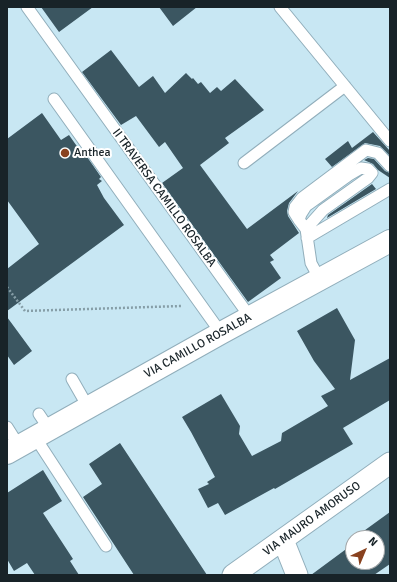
<!DOCTYPE html>
<html>
<head>
<meta charset="utf-8">
<style>
	body { margin:0 }
	#map { position:relative; width:397px; height:582px; overflow:hidden; background:#c8e7f3; font-family:Signika,sans-serif }
	canvas { display:block }
	.frame { position:absolute; inset:0; border:8px solid #182328; pointer-events:none }
	.north { position:absolute; left:345px; top:530px; width:40px; height:40px; box-sizing:border-box; background:#fff; border:1px solid #a3a7a9; border-radius:50%; rotate:44deg; font-size:11px; font-weight:700; line-height:16px; text-align:center; color:#182328 }
	.north::after { content:''; display:block; margin:auto; width:14px; height:18px; background:#89421f; clip-path:polygon(50% 0,100% 100%,50% 72%,0 100%) }
</style>
</head>
<body>
<div id="map">
<canvas width="397" height="582"></canvas>
<div class="frame"></div>
<div class="north">N</div>
</div>
<script>
const g = document.querySelector('canvas').getContext('2d');
g.lineJoin = 'round';
function paint(path, color) {
  g.fillStyle = color;
  g.fill(path, 'evenodd');
}
function toPath(rows) {
  const path = new Path2D();
  for (const r of rows) {
    path.moveTo(r[0], r[1]);
    for (let i = 2; i < r.length; i += 2) path.lineTo(r[i], r[i + 1]);
  }
  return path;
}
function stroke(path, color, width, dash) {
  g.strokeStyle = color;
  g.lineWidth = width;
  g.lineCap = dash ? 'butt' : 'round';
  g.setLineDash(dash || []);
  g.stroke(path);
}
function drawText(font, color, halo, rows, align = 'center') {
  g.font = font + ' Signika,sans-serif';
  g.lineWidth = 4;
  g.setLineDash([]);
  g.textBaseline = 'middle';
  g.strokeStyle = halo;
  g.fillStyle = color;
  for (const [text, x, y, turn = 0] of rows) {
    g.save();
    g.translate(x, y);
    g.rotate((+turn || 0) * Math.PI / 180);
    g.textAlign = isNaN(turn) ? turn : align;
    if (halo) g.strokeText(text, 0, 0);
    g.fillText(text, 0, 0);
    g.restore();
  }
}
paint(toPath([
	[41,7,93,7,59,32],
	[159,7,197,7,173,26],
	[111,50,139,87,153,76,165,93,186,73,192,79,193,78,198,84,201,82,210,93,217,87,221,91,235,79,264,110,225,138,229,143,200,165,247,229,298,191,289,203,287,211,288,216,299,233,270,255,274,260,270,262,281,278,248,302,162,183,183,168,165,142,159,147,136,116,121,125,82,72],
	[42,113,61,140,69,135,81,152,83,151,101,177,99,179,102,181,97,185,104,198,124,225,7,311,7,269,39,244,7,200,7,139],
	[373,132,390,151,390,156,380,146,365,143,332,167,325,159,348,141,352,148],
	[368,158,374,159,385,171,390,173,390,178,378,170,373,164,364,160],
	[372,184,376,189,327,218,328,215],
	[337,308,355,340,350,380,390,358,390,400,343,428,353,444,275,489,274,488,225,515,218,503,208,508,198,489,209,484,207,482,215,477,191,432,182,417,221,394,240,426,239,434,252,456,281,441,282,433,328,406,321,396,335,389,314,361,297,331],
	[7,317,32,351,14,365,7,355],
	[120,443,207,575,134,575,83,497,102,484,89,464],
	[43,470,62,501,43,513,73,559,70,561,79,575,35,575,27,563,14,571,7,559,7,493],
	[390,512,390,564,374,575,311,575,353,544,353,562,377,562,377,538,358,538,361,533]
]), '#3b5661');
const lane = toPath([
	[27,7,250,317],
	[280,7,390,141],
	[54,99,221,333],
	[244,163,345,86],
	[299,220,294,212,295,207,302,198,366,150,378,153,390,166],
	[306,229,323,210,368,178,372,173,368,169,361,168,349,175,306,206,301,214,299,220,306,229,311,263,319,278],
	[307,238,390,189],
	[72,379,88,407],
	[39,414,49,429],
	[7,427,19,446],
	[35,437,106,546]
]);
const street = toPath([
	[283,540,297,575],
	[233,575,390,463]
]);
const secondary = toPath([
	[7,453,221,333,390,241]
]);
stroke(lane, '#91aebb', 13);
stroke(street, '#91aebb', 23);
stroke(secondary, '#91aebb', 24);
stroke(toPath([
	[7,287,25,311,182,306]
]), '#869ea7', 2.5, [2, 2]);
stroke(lane, '#fff', 11);
stroke(street, '#fff', 21);
stroke(secondary, '#fff', 22);
for (const [x, y, r, color] of [
	[65,153,5,"#89421f"]
]) {
  const dot = new Path2D();
  dot.arc(x, y, r, 0, 2 * Math.PI);
  g.fillStyle = color;
  g.fill(dot);
  stroke(dot, '#fff', 1.5);
}
drawText('12px', '#182328', '#fff', [
	["Anthea",74,153]
], 'left');
drawText('12px', '#182328', '#fff', [
	["II TRAVERSA CAMILLO ROSALBA",164,198,54],
	["VIA CAMILLO ROSALBA",198,346,-29],
	["VIA MAURO AMORUSO",312,519,-36]
]);
</script>
</body>
</html>
